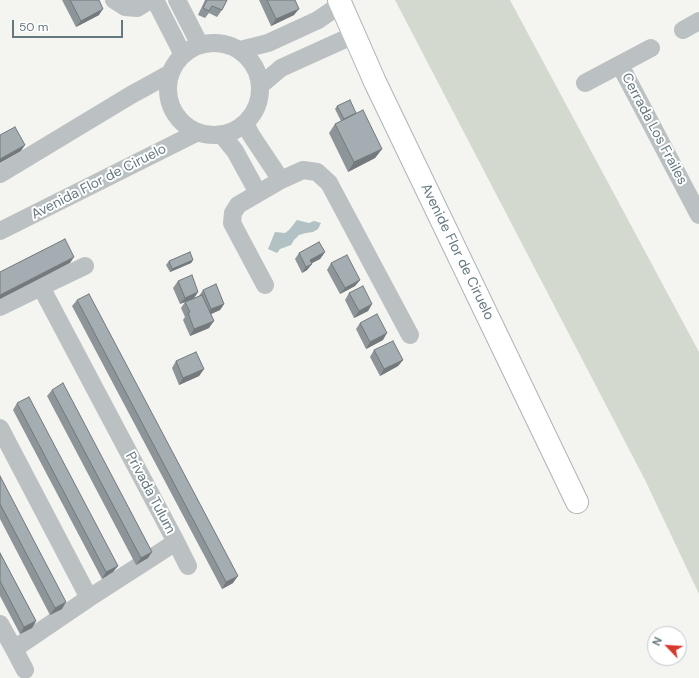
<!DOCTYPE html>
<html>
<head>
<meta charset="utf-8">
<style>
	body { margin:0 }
	#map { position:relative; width:699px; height:678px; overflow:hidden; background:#f4f4f0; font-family:"DM Sans",sans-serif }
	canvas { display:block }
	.north { position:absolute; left:647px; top:626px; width:40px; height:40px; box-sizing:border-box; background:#fff; border:1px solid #c1c9cc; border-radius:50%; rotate:295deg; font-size:11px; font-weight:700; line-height:16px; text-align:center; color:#657880 }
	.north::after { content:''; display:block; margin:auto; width:14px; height:18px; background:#d7392d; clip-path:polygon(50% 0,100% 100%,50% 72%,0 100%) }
	.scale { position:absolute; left:12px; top:20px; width:111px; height:18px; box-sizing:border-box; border:2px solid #657880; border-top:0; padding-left:5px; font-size:12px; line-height:14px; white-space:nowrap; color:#657880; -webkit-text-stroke:3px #fff; paint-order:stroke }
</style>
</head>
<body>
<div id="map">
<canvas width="699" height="678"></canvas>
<div class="north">N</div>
<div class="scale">50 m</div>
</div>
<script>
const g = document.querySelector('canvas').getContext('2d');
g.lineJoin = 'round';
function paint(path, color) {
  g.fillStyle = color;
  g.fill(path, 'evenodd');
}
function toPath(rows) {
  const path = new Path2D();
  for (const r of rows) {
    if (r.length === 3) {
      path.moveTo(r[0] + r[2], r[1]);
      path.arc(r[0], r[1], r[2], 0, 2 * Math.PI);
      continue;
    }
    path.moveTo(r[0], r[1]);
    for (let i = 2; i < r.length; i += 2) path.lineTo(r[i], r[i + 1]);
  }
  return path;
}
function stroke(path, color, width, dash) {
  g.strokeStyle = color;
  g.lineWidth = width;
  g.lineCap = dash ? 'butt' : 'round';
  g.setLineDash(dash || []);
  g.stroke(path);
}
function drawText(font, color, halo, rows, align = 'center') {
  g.font = font + ' "DM Sans",sans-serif';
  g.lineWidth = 4;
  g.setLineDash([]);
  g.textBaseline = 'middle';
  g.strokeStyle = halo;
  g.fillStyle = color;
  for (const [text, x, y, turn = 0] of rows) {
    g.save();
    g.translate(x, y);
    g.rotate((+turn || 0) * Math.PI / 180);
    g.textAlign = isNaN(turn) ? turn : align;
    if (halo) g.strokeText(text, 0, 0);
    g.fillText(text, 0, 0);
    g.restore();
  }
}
paint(toPath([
	[395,0,510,0,699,352,699,594,645,480]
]), '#d4d9d0');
paint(toPath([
	[297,220,309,223,314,221,321,223,318,229,313,232,306,233,299,235,294,240,291,245,280,249,277,253,268,249,275,232,285,233,289,230]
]), '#b2c1c3');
const major = toPath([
	[339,0,375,82,577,502]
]);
stroke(major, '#aeb4b7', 24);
stroke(toPath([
	[114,0,125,7,137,8,150,0],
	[155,0,183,55],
	[177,0,200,45],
	[683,30,699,21],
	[214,89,46],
	[240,50,268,43,318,20,341,4],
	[620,65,699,215],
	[585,83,651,48],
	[261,85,281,68,354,35],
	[245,123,251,135,281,180],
	[222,135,235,151,258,193],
	[0,174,131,95,171,73],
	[0,231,198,132],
	[265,285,232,223,233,213,238,205,281,180,303,170,317,172,329,183,410,335],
	[41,287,85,266],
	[0,307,41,287,176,542,89,598,14,649,0,624],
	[0,428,89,598],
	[176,542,188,566],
	[14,649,25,670]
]), '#bbc0c2', 18);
stroke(major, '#fff', 22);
paint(toPath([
	[62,0,99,0,99,15,76,27],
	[205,0,227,0,222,10,217,17,209,13,205,18,198,15],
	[259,0,295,0,294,15,271,26],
	[337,106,355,114,382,149,375,158,348,172,329,133,335,124,341,121,335,109],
	[325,252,320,259,312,263,307,270,302,273,295,259,299,253],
	[193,260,191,263,170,272,166,265,169,261],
	[331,263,360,280,355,286,340,294,327,270],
	[178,281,198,292,194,298,199,296,203,290,224,304,220,310,210,314,209,328,190,336,183,320,185,317,181,308,185,302,180,304,173,288],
	[349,293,372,304,368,311,354,318,345,300],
	[77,300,233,583,222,589,72,306],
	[360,323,383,340,366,349,356,329],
	[374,350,403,360,398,366,380,376,370,357],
	[176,361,204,369,199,376,179,385,172,368],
	[52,390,148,558,136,565,47,396],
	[17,403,118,566,113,572,102,579,13,410],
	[0,476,62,609,50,615,0,519],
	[0,553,36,621,32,628,20,634,0,596]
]), '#8d9598');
paint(toPath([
	[103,9,99,15,76,27,81,21],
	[299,9,294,15,271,26,276,19],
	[25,145,21,151,0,163,0,159],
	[382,149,375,158,348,172,354,162],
	[325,252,320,259,306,266,310,260],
	[74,257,70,263,0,299,0,295],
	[193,260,191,263,170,272,172,269],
	[312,264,307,270,302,273,306,267],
	[360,280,355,286,340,294,345,288],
	[198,292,194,298,180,304,185,298],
	[224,304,220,310,207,316,211,309],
	[372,304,368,311,354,318,359,311],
	[214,321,209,328,190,336,194,329],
	[387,333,383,340,366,349,370,342],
	[403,360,398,366,380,376,384,369],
	[204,369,199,376,179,385,183,378],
	[152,552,148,558,136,565,141,558],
	[118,566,113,572,102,579,106,572],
	[238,576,233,583,222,589,226,582],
	[66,602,62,609,50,615,55,608],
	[36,621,32,628,20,634,24,627]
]), '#73797c');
const building = toPath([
	[70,0,99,0,103,9,81,21,70,0],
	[207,0,227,0,222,10,212,6,209,11,203,8,207,0],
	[267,0,295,0,299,9,276,19,267,0],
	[350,100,356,113,344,119,337,106,350,100],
	[363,110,382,149,354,162,335,124,363,110],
	[15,127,25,145,0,159,0,135,15,127],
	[65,239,74,257,0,295,0,272,65,239],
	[319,242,325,252,310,260,312,264,306,267,299,253,319,242],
	[190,252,193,260,172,269,169,261,190,252],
	[347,255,360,280,345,288,331,263,347,255],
	[192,275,198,292,185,298,178,281,192,275],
	[216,284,224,304,211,309,203,290,216,284],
	[363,286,372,304,359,311,349,293,363,286],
	[89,294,238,576,226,582,77,300,89,294],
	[202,295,214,321,194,329,188,313,190,312,185,302,202,295],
	[377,314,387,333,370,342,360,323,377,314],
	[393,341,403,360,384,369,374,350,393,341],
	[196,352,204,369,183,378,176,361,196,352],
	[63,383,152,552,141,558,52,390,63,383],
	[29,397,118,566,106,572,17,403,29,397],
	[0,476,66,602,55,608,0,504,0,476],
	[0,553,36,621,24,627,0,581,0,553]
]);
paint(building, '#a4adb1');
stroke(building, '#73797c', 1);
drawText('14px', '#657880', '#fff', [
	["Cerrada Los Frailes",654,129,62],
	["Avenida Flor de Ciruelo",99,182,-27],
	["Avenide Flor de Ciruelo",457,252,64],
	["Privada Tulum",150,493,62]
]);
</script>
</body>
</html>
